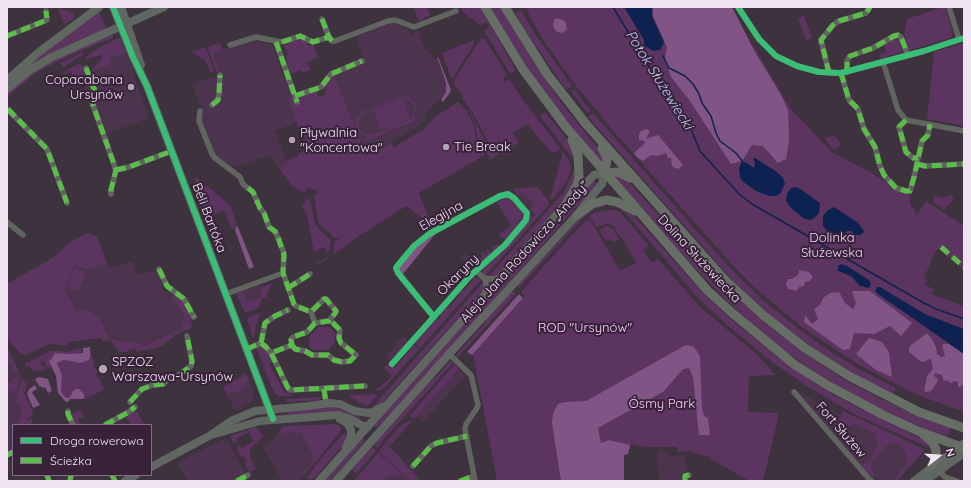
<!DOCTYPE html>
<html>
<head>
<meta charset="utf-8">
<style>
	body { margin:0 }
	#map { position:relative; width:971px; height:488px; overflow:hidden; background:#3e323e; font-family:Quicksand,sans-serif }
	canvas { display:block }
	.frame { position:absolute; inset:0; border:8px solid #f1e3f2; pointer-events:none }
	.legend { position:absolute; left:12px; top:424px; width:140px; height:52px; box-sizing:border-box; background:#372239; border:1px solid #816f83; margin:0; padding:5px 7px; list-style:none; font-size:12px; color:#f1e3f2 }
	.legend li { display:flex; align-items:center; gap:8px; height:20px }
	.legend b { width:20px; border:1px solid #816f83 }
	.north { position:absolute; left:919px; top:436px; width:40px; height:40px; -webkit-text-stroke:3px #372239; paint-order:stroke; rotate:73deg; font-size:11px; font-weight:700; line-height:16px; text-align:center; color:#f1e3f2 }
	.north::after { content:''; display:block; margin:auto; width:14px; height:18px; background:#f1e3f2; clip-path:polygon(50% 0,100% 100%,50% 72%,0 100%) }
</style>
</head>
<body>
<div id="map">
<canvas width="971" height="488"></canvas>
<div class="frame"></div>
<ul class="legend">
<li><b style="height:5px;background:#3abd76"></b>Droga rowerowa</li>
<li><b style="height:5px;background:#5cbc4b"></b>Ścieżka</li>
</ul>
<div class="north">N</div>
</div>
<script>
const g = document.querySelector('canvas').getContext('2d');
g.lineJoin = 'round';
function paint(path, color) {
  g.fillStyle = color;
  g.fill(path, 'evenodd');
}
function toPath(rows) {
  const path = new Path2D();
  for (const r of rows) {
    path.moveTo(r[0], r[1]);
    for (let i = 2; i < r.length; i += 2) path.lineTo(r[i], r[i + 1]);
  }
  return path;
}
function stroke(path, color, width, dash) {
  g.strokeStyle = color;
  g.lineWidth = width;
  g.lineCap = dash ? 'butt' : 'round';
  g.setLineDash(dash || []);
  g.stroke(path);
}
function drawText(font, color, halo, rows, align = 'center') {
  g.font = font + ' Quicksand,sans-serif';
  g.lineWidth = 4;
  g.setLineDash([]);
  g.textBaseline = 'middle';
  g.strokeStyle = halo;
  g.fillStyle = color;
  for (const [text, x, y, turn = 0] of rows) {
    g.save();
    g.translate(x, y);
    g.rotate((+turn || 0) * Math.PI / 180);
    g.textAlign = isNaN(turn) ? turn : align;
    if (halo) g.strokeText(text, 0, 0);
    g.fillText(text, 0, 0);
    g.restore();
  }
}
paint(toPath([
	[394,22,401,25,402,29,407,28,411,35,414,34,415,31,418,31,425,49,431,54,433,58,434,57,439,62,446,83,446,92,444,96,434,105,425,117,427,119,423,122,422,122,421,125,366,156,334,74,364,62,356,39,357,36],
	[251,40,273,45,278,63,284,78,286,77,292,97,288,98,297,122,275,131,287,164,279,168,272,158,265,155,264,157,234,167,219,158,213,151,201,124,201,117,203,112,192,85,213,77,218,76,219,72,212,53],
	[126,53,134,70,132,71,149,118,102,135,91,106,90,107,84,91,86,89,81,76,112,64,110,58],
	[524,191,534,204,529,209,517,195],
	[467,253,475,265,470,270,461,257],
	[128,262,133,262,137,274,144,272,145,273,158,271,165,293,168,292,170,298,180,307,185,321,181,323,183,328,143,346,121,340,114,339,109,339,100,318,77,312,65,290,74,265,86,270,107,263,110,266,114,267],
	[258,285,260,288,262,297,247,303,242,291],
	[403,336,409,341,390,361,385,357],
	[7,348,25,382,18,403,30,425,13,425,13,449,7,452],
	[459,369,466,375,423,422,416,416],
	[245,373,253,390,254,398,250,403,235,410,223,387,243,376,243,375],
	[794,389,859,426,889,440,890,444,896,443,899,445,904,449,906,454,906,464,893,481,890,479,888,481,882,481,879,479,870,476],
	[285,426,300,426,317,459,300,481,282,481,263,447,275,437,281,429],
	[223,439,227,439,244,472,243,474,231,481,188,481,177,463],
	[393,451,421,481,365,481],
	[660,451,665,451,668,454,669,456,683,455,685,457,688,481,659,481,657,452]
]), '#4c344e');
paint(toPath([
	[416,7,427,7,430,16,424,18,423,20,419,21,414,9],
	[460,7,480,7,515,69,514,72,512,73,509,72,485,32,485,30,489,28,487,22,480,25,463,12],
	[490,7,502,7,537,66,562,104,600,151,603,160,600,160,558,112,512,45],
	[513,7,516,12,521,10,535,34,572,86,566,90,521,24],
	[527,7,732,7,748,40,756,50,790,108,832,152,868,171,903,193,909,194,911,207,913,207,917,215,926,201,964,226,964,270,939,248,935,252,924,278,927,280,925,285,934,289,931,294,964,306,964,412,918,395,859,365,803,328,754,287,737,270,616,134,577,87,543,40,529,15],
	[943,7,945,7,953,33,951,38,911,50,909,50,904,34,907,19],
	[58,8,70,11,74,15,73,19,64,25],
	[101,9,102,11,99,12,106,28,109,29,64,47,44,58,14,78,32,62],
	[804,16,812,38,806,40,798,18],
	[111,34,113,38,83,50,54,63,36,73,7,97,7,93,34,71,52,60],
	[119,38,121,39,126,53,110,58,112,64,93,71,91,70,103,58,101,55,87,59,86,57,100,47],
	[301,38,307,40,308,46,313,45,318,57,317,58,305,63,306,64,308,63,311,70,302,73,300,70,291,74,289,73,285,61,287,59,286,56,288,55,283,43],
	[481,38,485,39,507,75,502,80,504,82,509,79,523,100,560,148,559,151,556,153,551,152,527,124,513,133,519,142,504,155,501,152,491,160,477,137,475,124,468,109,461,101,470,111,488,147,490,145,471,110,462,98,463,97,454,84,453,82],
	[894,38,899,40,903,52,880,59,879,55,887,52,883,44],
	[474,40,474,44,452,79,442,53],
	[220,43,223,50,213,53,219,72,217,73,207,47],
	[964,43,964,126,927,119,934,52],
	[205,47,214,70,214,72,210,72,205,60,191,52],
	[83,52,84,54,64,67,60,63],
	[78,64,81,64,85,74,76,79,70,70,66,74,62,73],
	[334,74,366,156,391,143,394,147,424,129,436,116,458,102,466,110,474,125,475,136,485,155,419,193,433,229,432,230,426,221,406,206,353,240,334,254,333,253,335,241,340,239,338,237,333,238,332,235,322,227,318,222,314,196,318,192,315,189,311,190,310,187,306,189,307,191,301,192,291,185,279,168,287,164,286,161,298,156,298,154,305,151,303,145,307,143,301,127,299,128,288,98,292,97,295,103,298,97,317,90,319,97,326,94,324,86],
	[574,89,591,111,588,113,571,92],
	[400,96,409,97,415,103,416,109,414,117,416,120,367,141,366,138,368,137,361,134,356,127,356,120,359,115,362,112],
	[399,98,407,99,413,104,414,113,410,119,371,135,365,134,360,130,358,123,362,114],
	[402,98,410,118,381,130,373,110],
	[545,112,569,142,577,164,540,116],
	[593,113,702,237,737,275,765,302,800,330,834,354,859,369,894,387,896,388,893,394,862,378,812,347,771,316,733,281,588,117],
	[834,135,841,144,834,150,824,138],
	[563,151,569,160,571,168,567,181,552,200,551,200,551,196],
	[574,170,577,174,569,194,494,278,487,278,564,192],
	[615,176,628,181,674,232,757,316,777,332,809,356,840,377,879,398,913,414,951,428,947,437,907,421,872,406,809,368,778,346,759,331,722,296,694,267,617,180],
	[194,178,197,178,230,205,236,222,235,228,232,229,224,210,207,217],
	[593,180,597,184,384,422,377,427,374,427,374,425],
	[537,187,548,200,549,205,485,276,482,273,483,268,504,250,515,238,527,222,530,215,533,217,535,215,529,209,534,204,524,192,517,195,513,189],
	[933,195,942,198,951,195,954,200,949,204,945,210,933,202],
	[310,198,315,224,320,230,330,239,331,242,327,258,324,261,318,264,317,263,325,259,328,254,324,247,314,252,307,215,302,207,305,201],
	[507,198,511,200,520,209,523,214,522,218,506,239,501,238,499,234,511,226,497,202,501,199],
	[606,203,604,207,596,208,585,216,519,288,517,286,517,283,547,254,588,210],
	[619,208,633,215,703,293,732,320,778,357,834,395,884,421,923,439,932,449,856,415,810,388,772,362,727,325,698,298,629,217],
	[608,210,616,210,621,213,649,246,643,250,652,263,658,259,700,307,758,355,777,377,775,375,749,376,748,412,779,413,777,423,763,481,749,481,711,459,711,457,693,453,692,451,677,452,677,447,645,447,631,444,628,454,624,455,624,481,497,481,473,354,525,296,521,292,560,248,569,262,560,248,586,220,590,221,594,226,620,271,636,263,622,238,621,238,613,225,606,224,596,227,590,218,589,216,596,212],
	[607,226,613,229,619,239,614,242,612,240,610,241,609,239,606,241,599,230],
	[88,233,96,236,98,239,107,263,86,270,74,265,65,290,77,312,89,310,100,318,110,341,102,341,101,338,68,342,68,345,65,346,55,344,49,344,28,354,25,355,20,353,12,345,7,336,7,284,54,257,68,244,77,238],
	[498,244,500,246,499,248,482,261,478,261,477,257,478,255,480,258,483,256,481,253,483,252,485,255,488,253,486,250,488,249,490,252,493,251,491,247],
	[74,268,86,272,78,292,67,288],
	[473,277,482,279,420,348,415,343,435,320,436,321,440,318,441,317,440,315,447,306,449,307,460,295,458,293,461,290,463,291,472,281,471,279],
	[484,281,484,289,379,406,371,409],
	[272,283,266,298,263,298,259,307,255,310,245,313,236,293,242,291,247,302,262,297,260,288],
	[511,291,516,293,457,358,457,354,484,324,487,317],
	[172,295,181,298,193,318,190,320,192,325,191,328,174,336,162,346,147,350,136,352,136,349,128,350,129,352,118,352,119,351,118,348,117,348,113,344,111,339,142,344,143,346,183,328,181,323,185,321,180,307,173,301,171,297],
	[259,313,258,319,253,339,247,318],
	[318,327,330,327,335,334,335,342,328,350,312,350,309,347,310,336],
	[414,345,419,349,384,388,381,390,366,392,373,391,380,387,392,376,384,368,390,361,395,368],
	[260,346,262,346,271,357,263,364,256,348],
	[7,348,17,367,17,374,8,362,7,363],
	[81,348,81,353,70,354,55,353,52,366,47,369,44,361,40,363,42,366,44,365,46,369,39,372,38,370,33,371,29,366,26,367,25,365,26,361,27,363,50,351,57,351,58,350,66,352,72,351,74,349],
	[89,351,90,351,95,364,93,365,94,369,96,369,98,373,96,374,97,378,99,377,104,390,84,399,84,394,79,389,72,394,70,397,68,398,64,396,61,391,62,375,57,363,64,360,80,363],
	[271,357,272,362,269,364,285,393,288,391,290,392,291,396,279,396,274,393,263,365],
	[449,362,454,362,385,438,378,448,373,444,428,383,435,378],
	[454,365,459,369,414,419,410,415],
	[245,373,249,379,243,389,237,393,236,390,227,395,223,387,243,376,243,375],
	[15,378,16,379,18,378,19,379,16,391,9,392,7,384],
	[23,378,26,384,29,380,24,393,33,412,32,416,27,419,28,421,32,418,33,425,16,425,21,416,20,407,16,401],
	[375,394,377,396,369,405,366,406,350,397,351,395],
	[322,397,318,400,286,402,286,399],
	[335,406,356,414,361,419,360,421,354,417,288,416,287,410],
	[80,410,84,416,78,419,81,425,75,425,70,414],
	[134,410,137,412,145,425,142,425,141,423,138,425,131,425,126,418],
	[843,411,924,449,924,451,897,481,893,481,906,464,907,458,905,452,901,447,896,443,890,444,885,447,873,459,871,466,875,477,870,476,861,466,871,458,879,443,875,441,877,435,853,423,850,427,838,420],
	[413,420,390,446,386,442,402,424],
	[336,424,341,427,341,431,304,476,304,471,306,471,313,462,312,453,302,433,299,432,297,434,295,431,284,434,285,437,281,433,282,437,279,434,281,429,285,426],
	[256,427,259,430,263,437,254,444,250,450,250,457,256,469,249,472,245,464,246,461,245,457,241,457,237,449,239,445,242,448,254,441,249,432,237,438,238,441,236,442,233,442,230,436],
	[350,432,346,442,315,477,312,479,306,479,318,462,343,434],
	[362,438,365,441,330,481,323,481],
	[385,442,389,446,421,481,410,480,379,452],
	[371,446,376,451,357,473,355,472,352,470,360,458],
	[378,453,404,476,395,475,388,476,382,481,354,481]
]), '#5b355f');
paint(toPath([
	[653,7,732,7,756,54,780,93,788,110,789,141,786,159,778,163,763,146,752,145,742,161,731,164,690,101,671,77,665,58,667,47,653,16],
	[557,18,563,20,566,23,567,30,562,33,557,32,553,27,554,20],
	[438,57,451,90,449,94,443,102,441,100,446,92,446,83,439,62,437,59],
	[646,129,650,131,646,139,658,135,683,165,678,169,675,168,672,166,671,158,668,158,666,153,657,156,651,155,643,161,637,157,634,153,644,144,645,141,639,140,639,135,641,131],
	[237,225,254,267,249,269,235,230],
	[436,233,403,274,404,276,401,275,398,267,414,247,427,237],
	[799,270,809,272,813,277,810,281,805,282,804,286,799,287,797,291,788,289,786,285,788,279,792,279,799,274],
	[852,291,870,291,912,323,901,336,890,326,874,334,854,333,850,349,843,350,804,322,805,315,812,324,818,319,814,309,820,305,823,298,830,293,839,292,845,303,853,309,856,303],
	[519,294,523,298,472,355,467,352],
	[927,333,932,339,936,347,937,354,941,357,945,356,942,345,945,344,949,344,964,354,964,384,960,387,958,387,958,382,954,381,951,383,947,380,944,381,942,375,935,373,934,376,937,378,938,381,931,391,927,392,924,391,927,376,933,369,931,359,927,360,924,362,920,361,909,352,909,349,910,346],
	[869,338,882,342,889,352,892,377,876,370,856,354],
	[688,345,694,347,700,356,702,408,704,416,708,418,710,435,699,435,693,377,689,368,683,369,663,392,598,428,601,443,609,440,630,445,628,454,624,455,624,481,561,481,552,423,553,413,558,404,565,402,586,401,684,346],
	[90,347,90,356,89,360,80,363,64,360,57,363,62,375,61,391,64,396,68,398,70,397,73,391,76,389,79,389,84,394,84,399,70,399,68,402,65,401,58,393,56,376,49,361,51,360,55,353,70,354,83,353,83,348],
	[39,377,48,379,52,391,48,393,45,387,42,388,41,386,39,386,35,379],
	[35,385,37,389,32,392,40,405,33,408,27,394,29,389]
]), '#805484');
paint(toPath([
	[624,7,652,7,652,16,664,42,660,50,653,51,644,45,644,40],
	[755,158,777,172,783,178,785,184,780,194,775,196,769,196,756,191,742,181,740,177,739,169,741,163,743,162,747,163,754,168,755,163,753,159],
	[794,187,799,188,820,203,819,213,813,219,809,220,803,218,789,206,786,200,787,194,790,189],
	[834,207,857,222,864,231,862,234,860,235,855,235,851,231,847,231,846,233,850,237,849,239,843,241,828,232,823,226,823,216,828,210],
	[841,264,847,266,869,280,871,284,869,288,865,287,860,286,851,276,838,271,838,266],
	[877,287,880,287,925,314,964,329,964,354,878,294,875,291]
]), '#0e2252');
stroke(toPath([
	[613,7,657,80,689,124,700,151,739,194,752,204,922,302,936,309,964,319],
	[663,56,669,68,685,76,693,84,699,94,702,103,711,116,716,133,720,141,736,153,743,162]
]), '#0e2252', 1.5);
stroke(toPath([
	[738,7,759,39,776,56,797,66,819,72,841,73,924,51,964,38],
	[949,7,959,39],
	[322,19,329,37],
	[7,36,47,20,46,11],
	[276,42,297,102],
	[230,45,256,37,281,42,300,36,313,42,329,37,332,41,335,41,388,21,395,20,414,27,456,11],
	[883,62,898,110,906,120,964,131],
	[86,68,93,87],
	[847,72,847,61,850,56,873,48,894,36,898,35,901,37,908,55],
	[829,73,821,40,833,25,839,21,866,13,870,7],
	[841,73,849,100,858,109,864,129,875,147,880,166,884,175,896,188,906,191,910,191,914,177,922,141,928,135,930,124],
	[94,89,93,105,116,170,111,190,111,194],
	[295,96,321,87,331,74,362,61],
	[212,105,218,100,219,95,220,75],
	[7,109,47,149,67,203],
	[200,111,199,121,212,154,215,158,240,177,243,184,253,192,260,208,264,213,269,227,276,233,284,253,283,273,294,304,296,306,311,312,324,299,326,299,336,311,336,312,329,321,315,323,307,332,293,337,291,340,292,345,271,353],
	[906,120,899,127,906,152,913,158,918,158],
	[917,164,925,166,964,164],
	[116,170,129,167,172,151],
	[7,222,23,235],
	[159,269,167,286,184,299,194,317],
	[476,271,484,278,486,282,485,294],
	[484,278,494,279,500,277],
	[288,288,310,274],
	[226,294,283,273],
	[311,312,315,323],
	[261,343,265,323,275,316,288,310],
	[292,345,295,349,305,351,312,355,328,355,334,360,342,362,350,361,356,355,341,343,339,338,340,330,330,320],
	[247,349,261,343,266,347,271,353,288,388,291,390,365,386],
	[449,354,471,375,478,405,477,408,466,424,465,429,475,481],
	[392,364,470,276,505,245,526,220,527,213,514,198,508,194,500,196,429,234,414,246,398,265,396,268,398,273,434,317],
	[324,389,326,403],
	[794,392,869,479,872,481],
	[130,402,142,389,153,385,163,384,171,377,179,375,191,366,192,361,187,336],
	[68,411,68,414,73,425],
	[105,425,127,413,135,407],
	[7,455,13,452],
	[413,466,431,446,437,443,467,436],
	[939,471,945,477,957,481],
	[47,475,49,481],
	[112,475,115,481],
	[70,481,71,475],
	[237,481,248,475],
	[460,481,474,476],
	[685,481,685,476,689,475]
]), '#616560', 5.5);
stroke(toPath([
	[113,7,133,57,147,86,273,419],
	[121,7,141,65],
	[7,80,39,52,99,7],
	[7,89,30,70,52,57,164,7],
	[340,419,347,423,351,430,351,437,346,447],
	[215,434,260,421,338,415,348,418,361,425,368,427],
	[151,467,209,436,231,421,255,411,309,406,329,403,340,404,355,411,368,413,373,412,382,407],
	[125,481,136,475],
	[319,481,566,204,594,175,605,173,602,184,585,204,577,215,449,354,336,481],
	[914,481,963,444],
	[925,481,964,453]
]), '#606760', 8);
stroke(toPath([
	[485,7,522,68,565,126,707,290,731,312,795,365,829,386,885,416,918,431,964,448],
	[505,7,547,74,586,124,724,279,763,315,805,348,849,376,919,412,964,428],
	[602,148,607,158,605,173],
	[605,173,617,172,630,178],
	[566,204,577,185,579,177,578,155,572,140],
	[577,215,592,204,606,200,617,202,635,211],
	[923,434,933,443,936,450,936,458,931,467]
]), '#666e66', 9);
stroke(toPath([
	[322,19,329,37],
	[7,36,47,20,46,11],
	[276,42,297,102],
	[282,42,300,36,313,42,329,37,332,41,335,41],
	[86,68,95,91,93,105,116,170,111,190,111,194],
	[847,72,847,61,850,56,873,48,894,36,898,35,901,37,908,55],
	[829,73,821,40,833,25,839,21,866,13,870,7],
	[841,73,849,100,858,109,864,129,875,147,880,166,884,175,896,188,906,191,910,191,914,177,922,141,928,135,930,124],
	[295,96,321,87,331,74,362,61],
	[212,105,218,100,219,95,220,75],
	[8,109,47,149,67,203],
	[906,120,899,127,906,152,913,158,918,158],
	[917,164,925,166,964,164],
	[116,170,129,167,172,151],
	[248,188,253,192,260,208,264,213,269,227,275,231,278,237,284,255,283,273,294,304,296,306,311,312,324,299,326,299,336,311,336,312,329,321,315,323,307,332,293,337,291,340,292,345,271,353],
	[941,247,964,267],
	[159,269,167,286,184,299,194,317],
	[288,288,310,274],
	[261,343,265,323,275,316,288,310],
	[292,345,295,349,305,351,312,355,328,355,334,360,342,362,350,361,356,355,341,343,339,338,340,330,330,320],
	[247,349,261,343,266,347,271,353,288,388,291,390,365,386],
	[324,389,326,403],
	[130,402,142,389,153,385,163,384,171,377,179,375,191,366,192,361,187,336],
	[68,411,68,414,73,425],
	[105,425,127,413,135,407],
	[7,455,13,452],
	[413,466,431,446,437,443,467,436],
	[47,475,49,481],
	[112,475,115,481],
	[70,481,71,475],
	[237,481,248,475],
	[460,481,474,476],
	[685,481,685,476,689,475],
	[951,481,951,480]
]), '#5cbc4b', 5, [10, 5]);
stroke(toPath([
	[113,7,133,57,147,86,273,419],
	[738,7,759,39,776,56,797,66,819,72,841,73,924,51,964,38],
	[392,364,470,276,505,245,526,220,527,213,514,198,508,194,500,196,429,234,414,246,398,265,396,268,398,273,434,317]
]), '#3abd76', 6);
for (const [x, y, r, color] of [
	[131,87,4,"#b2a5b3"],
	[292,140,4,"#b2a5b3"],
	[446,147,4,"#b2a5b3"],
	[103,369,5,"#b2a5b3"]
]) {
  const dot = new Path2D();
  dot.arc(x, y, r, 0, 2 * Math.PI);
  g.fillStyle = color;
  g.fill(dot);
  stroke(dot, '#372239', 1.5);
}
drawText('13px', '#f1e3f2', '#372239', [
	["Copacabana",123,80,"right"],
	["Ursynów",123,95,"right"],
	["Pływalnia",300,133],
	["\"Koncertowa\"",300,148],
	["Tie Break",454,147],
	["SPZOZ",112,362],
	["Warszawa-Ursynów",112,377]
], 'left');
drawText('13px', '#f1e3f2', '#372239', [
	["Elegijna",441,216,-29],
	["Béli Bartóka",209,218,69],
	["Aleja Jana Rodowicza „Anody”",525,252,-48],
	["Dolina Służewiecka",699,259,47],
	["Okaryny",458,275,-45],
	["Fort Służew",841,430,49]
]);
drawText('13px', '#facfff', '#372239', [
	["Dolinka",832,238],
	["Służewska",832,253],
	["ROD \"Ursynów\"",585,328],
	["Ósmy Park",662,404]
]);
drawText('italic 14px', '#bccff1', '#372239', [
	["Potok Służewiecki",659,80,58]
]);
</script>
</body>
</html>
